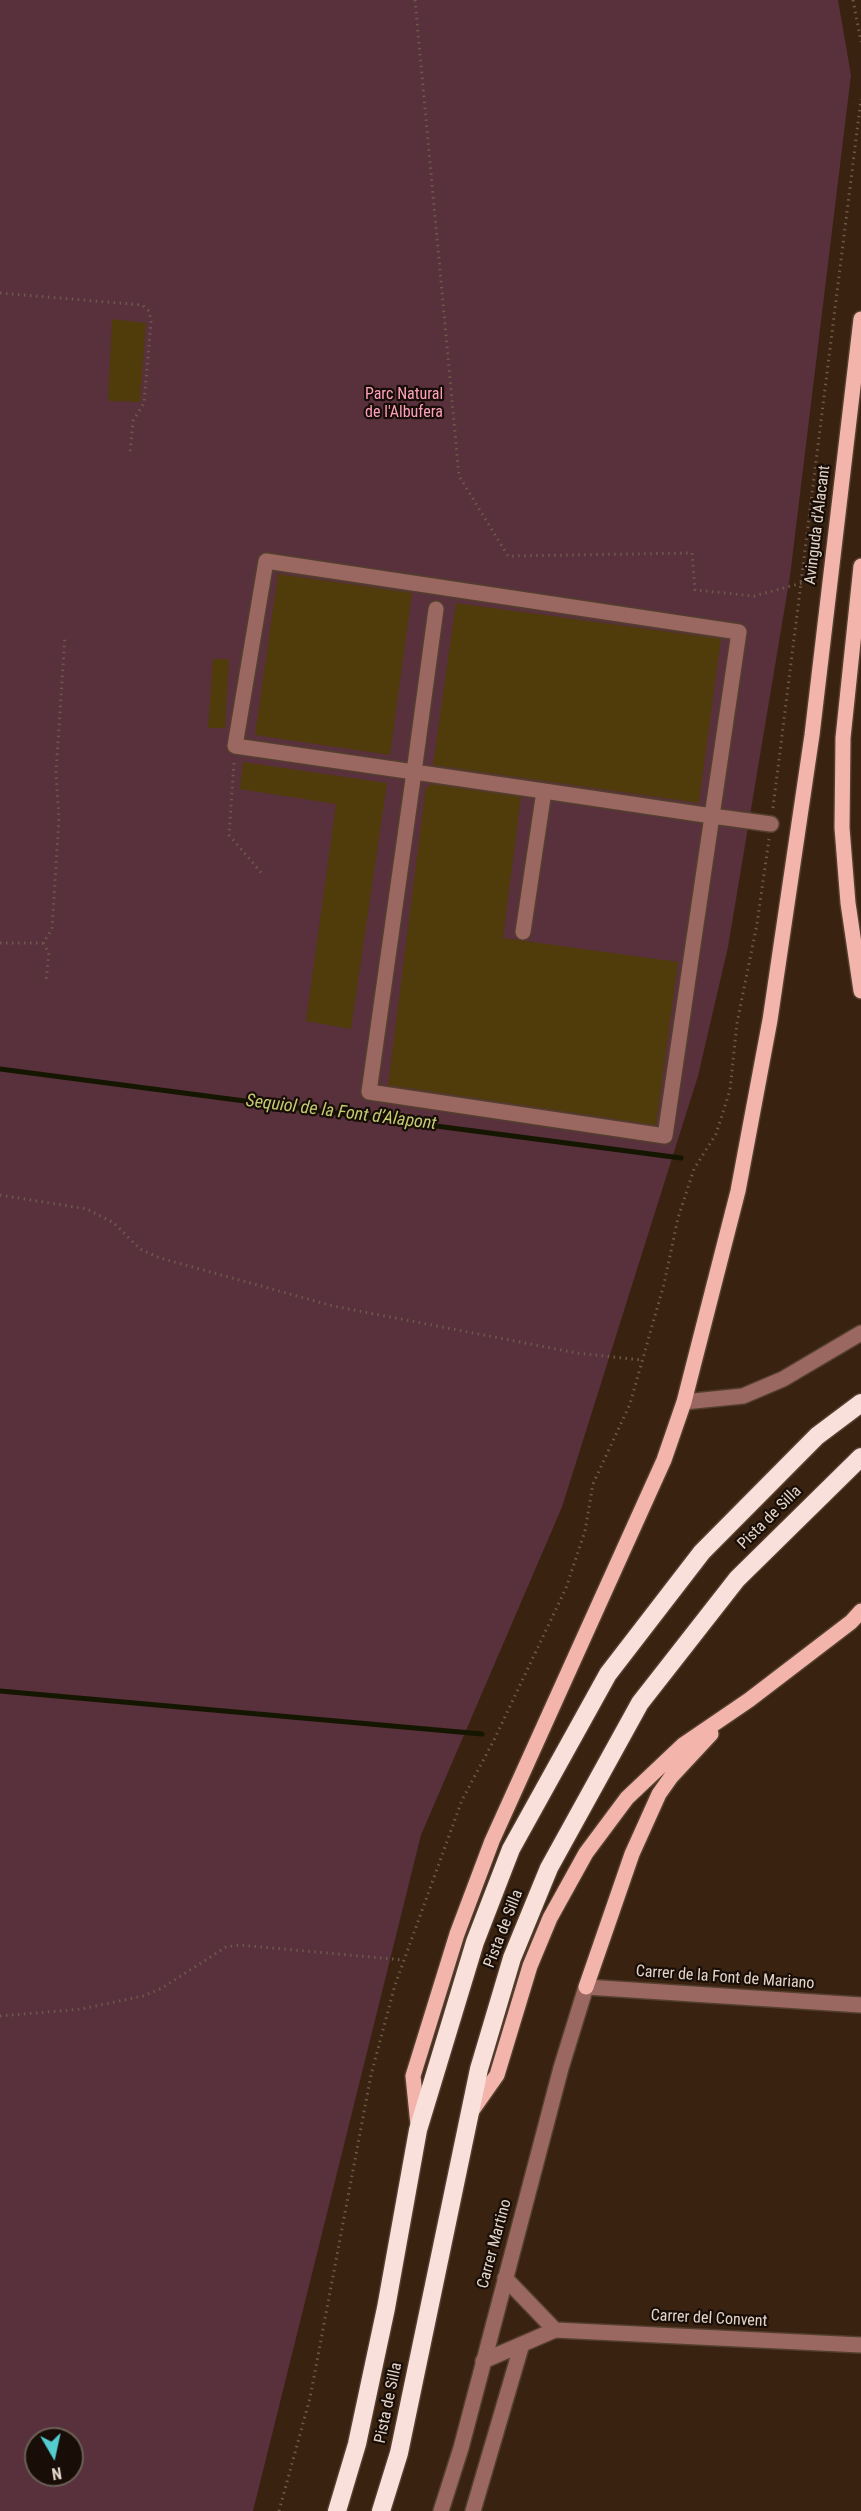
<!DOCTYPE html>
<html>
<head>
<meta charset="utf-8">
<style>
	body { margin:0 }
	#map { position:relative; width:861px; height:2511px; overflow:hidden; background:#392210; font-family:"Roboto Condensed",sans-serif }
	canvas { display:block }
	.north { position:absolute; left:24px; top:2427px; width:60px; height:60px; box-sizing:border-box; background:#180e07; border:2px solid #6a5e55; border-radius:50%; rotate:171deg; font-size:16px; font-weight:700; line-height:24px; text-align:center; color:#e4d5ca }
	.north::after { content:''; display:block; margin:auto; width:21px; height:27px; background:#52cdd0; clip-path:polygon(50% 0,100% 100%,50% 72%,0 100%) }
</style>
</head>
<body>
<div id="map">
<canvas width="861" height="2511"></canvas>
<div class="north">N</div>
</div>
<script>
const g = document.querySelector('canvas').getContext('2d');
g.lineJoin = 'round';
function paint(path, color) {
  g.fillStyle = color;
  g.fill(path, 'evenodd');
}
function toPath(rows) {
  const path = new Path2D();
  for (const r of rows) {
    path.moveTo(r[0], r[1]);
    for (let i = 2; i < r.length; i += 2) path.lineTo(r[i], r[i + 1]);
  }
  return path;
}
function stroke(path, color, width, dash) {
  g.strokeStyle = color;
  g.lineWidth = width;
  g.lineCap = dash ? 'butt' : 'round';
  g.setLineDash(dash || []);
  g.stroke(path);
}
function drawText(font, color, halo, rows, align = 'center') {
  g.font = font + ' "Roboto Condensed",sans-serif';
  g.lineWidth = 4.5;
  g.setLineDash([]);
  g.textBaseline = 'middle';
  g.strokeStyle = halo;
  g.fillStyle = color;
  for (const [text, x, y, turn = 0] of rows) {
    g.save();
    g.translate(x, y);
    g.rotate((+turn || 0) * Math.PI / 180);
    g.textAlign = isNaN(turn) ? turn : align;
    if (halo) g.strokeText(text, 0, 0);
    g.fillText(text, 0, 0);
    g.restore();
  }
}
paint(toPath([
	[0,0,838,0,851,75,790,576,728,947,698,1076,562,1507,421,1835,253,2511,0,2511],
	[36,2439,72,2439,72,2475,36,2475]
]), '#58313c');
stroke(toPath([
	[0,1069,681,1158],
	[0,1691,482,1734]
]), '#141600', 5);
paint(toPath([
	[112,319,146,323,140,402,108,401],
	[278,574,412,593,390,755,255,735],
	[456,603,721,639,699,803,433,765],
	[213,659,229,659,225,728,208,728],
	[243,762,387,783,351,1029,306,1021,336,804,240,789],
	[430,784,521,797,503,938,678,962,656,1125,388,1085,426,786,430,787]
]), '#503c0b');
const minor = toPath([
	[436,609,414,772,369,1092,665,1136,712,816,739,632,266,561,235,746,414,772,544,791,712,816,771,824],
	[523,932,544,791],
	[684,1402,743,1396,783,1379,861,1333],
	[555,2330,861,2345],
	[483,2361,555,2330,505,2278],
	[441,2511,461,2448,561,2068,586,1987,861,2005],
	[473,2511,522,2344]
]);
const major = toPath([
	[861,566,843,738,842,828,848,903,861,991],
	[586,1987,632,1854,659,1794,671,1777,711,1734],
	[471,2112,497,2075,530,1966,550,1918,586,1853,627,1798,683,1745,749,1700,851,1622,861,1611],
	[418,2125,413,2076,457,1934,492,1841,664,1460,684,1402,738,1191,770,1020,812,735,861,319]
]);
const highway = toPath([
	[337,2511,357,2444,386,2308,418,2130,475,1942,511,1849,608,1674,702,1552,817,1436,861,1403],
	[381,2511,399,2453,479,2069,512,1958,549,1868,640,1703,737,1579,861,1457]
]);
stroke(minor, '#543f2e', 18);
stroke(major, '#543f2e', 18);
stroke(highway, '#543f2e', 21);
stroke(toPath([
	[415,0,459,476,508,556,692,553,695,590,754,596,802,583],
	[853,0,861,42],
	[0,293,142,305,149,311,151,322,144,403,133,421,130,453],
	[234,763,229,835,264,876],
	[773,808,861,99],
	[0,943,43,943,52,929,59,818,56,773,65,636],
	[43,943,49,953,46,981],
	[0,1195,87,1209,114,1223,140,1249,160,1258,333,1306,577,1353,641,1360],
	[0,2016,82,2009,143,1996,162,1988,226,1947,240,1945,403,1960],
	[279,2511,310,2398,371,2075,395,1985,462,1800,494,1740,566,1588,585,1531,593,1484,630,1404,664,1284,678,1218,694,1169,716,1134,730,1090,737,1023,757,924,769,839]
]), '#6e594a', 3, [1.5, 4.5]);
stroke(minor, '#9a6860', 15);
stroke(major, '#f3b5ab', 15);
stroke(highway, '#f9e0db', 18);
drawText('16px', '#fea0bb', '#180e07', [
	["Parc Natural",404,395],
	["de l'Albufera",404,413]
]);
drawText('16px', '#e4d5ca', '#180e07', [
	["Avinguda d'Alacant",818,525,-83],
	["Pista de Silla",770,1518,-45],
	["Pista de Silla",504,1929,-69],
	["Carrer de la Font de Mariano",725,1978,4],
	["Carrer Martino",495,2244,-75],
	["Carrer del Convent",709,2319,3],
	["Pista de Silla",389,2403,-78]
]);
drawText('italic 18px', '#c2cb70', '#180e07', [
	["Sequiol de la Font d’Alapont",341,1113,7]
]);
</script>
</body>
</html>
